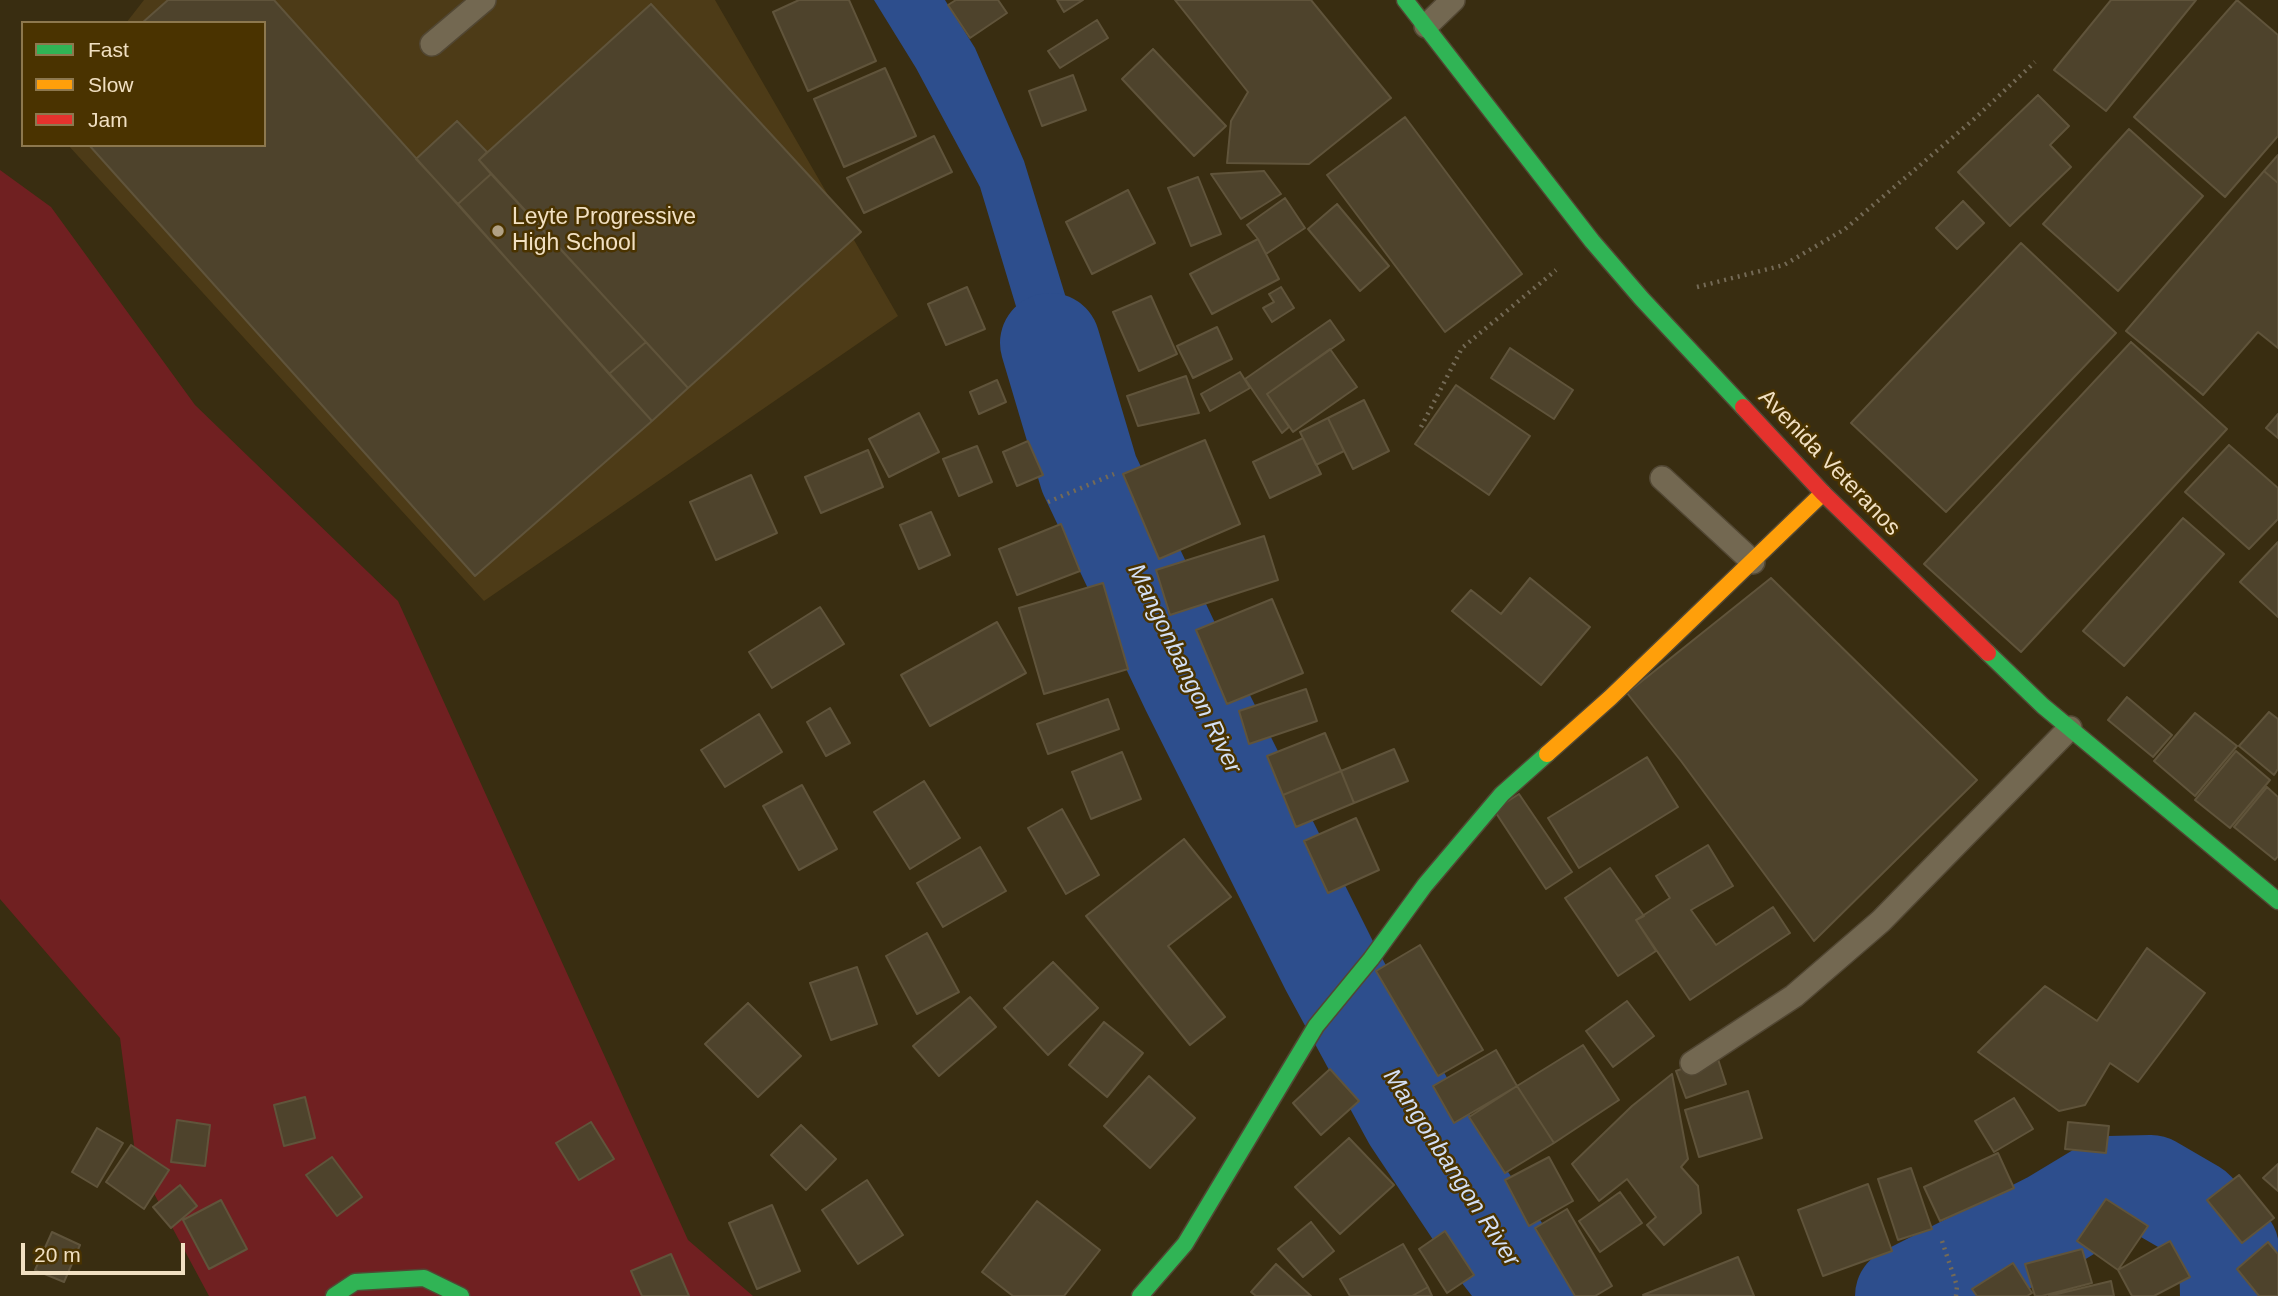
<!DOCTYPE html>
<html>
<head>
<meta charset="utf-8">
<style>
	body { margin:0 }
	#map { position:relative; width:2278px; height:1296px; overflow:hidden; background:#392d11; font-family:Helvetica,sans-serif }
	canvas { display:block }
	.legend { position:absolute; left:21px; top:21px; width:245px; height:126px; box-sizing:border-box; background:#4a3300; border:2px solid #8d784e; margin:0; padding:9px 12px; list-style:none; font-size:21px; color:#f1e0c2 }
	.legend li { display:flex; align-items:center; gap:14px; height:35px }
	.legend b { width:35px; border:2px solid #8d784e }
	.scale { position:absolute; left:21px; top:1243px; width:164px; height:32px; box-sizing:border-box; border:4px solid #f1e0c2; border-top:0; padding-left:9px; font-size:21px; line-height:24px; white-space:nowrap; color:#f1e0c2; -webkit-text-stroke:5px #4a3300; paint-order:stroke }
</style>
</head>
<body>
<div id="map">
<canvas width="2278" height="1296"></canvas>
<ul class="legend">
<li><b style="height:9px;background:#30b455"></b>Fast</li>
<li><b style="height:9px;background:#ff9f0a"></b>Slow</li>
<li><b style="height:9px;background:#e5322d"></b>Jam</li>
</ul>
<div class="scale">20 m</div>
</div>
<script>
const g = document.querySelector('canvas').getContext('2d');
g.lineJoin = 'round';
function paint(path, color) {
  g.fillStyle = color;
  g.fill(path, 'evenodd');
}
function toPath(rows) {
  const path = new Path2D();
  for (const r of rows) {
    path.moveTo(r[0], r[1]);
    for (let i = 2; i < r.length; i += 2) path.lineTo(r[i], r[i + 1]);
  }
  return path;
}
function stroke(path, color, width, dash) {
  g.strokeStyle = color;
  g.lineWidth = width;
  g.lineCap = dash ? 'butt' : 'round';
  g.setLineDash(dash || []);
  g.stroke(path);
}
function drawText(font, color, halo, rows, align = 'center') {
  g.font = font + ' Helvetica,sans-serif';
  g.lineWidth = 5;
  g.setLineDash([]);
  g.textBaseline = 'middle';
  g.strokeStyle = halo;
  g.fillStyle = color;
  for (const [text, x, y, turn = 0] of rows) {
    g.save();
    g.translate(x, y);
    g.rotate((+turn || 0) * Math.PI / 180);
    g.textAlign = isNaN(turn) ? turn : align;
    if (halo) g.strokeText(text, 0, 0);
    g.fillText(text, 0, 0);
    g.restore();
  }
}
paint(toPath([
	[144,0,715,0,898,316,484,601,68,145,264,145,264,23,126,23]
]), '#4d3b17');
paint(toPath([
	[0,170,51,207,195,405,398,601,688,1240,753,1296,209,1296,136,1160,120,1038,0,899]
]), '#702021');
paint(toPath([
	[874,0,945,0,975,48,1024,161,1116,461,1069,482,980,187,916,68]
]), '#2d4e8d');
stroke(toPath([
	[1050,343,1089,474,1191,689,1330,967,1412,1118,1502,1253,1535,1296],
	[1905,1296,2052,1221,2110,1186,2151,1185,2194,1210,2229,1249,2230,1296]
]), '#2d4e8d', 100);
const building = toPath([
	[168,0,274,0,652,421,475,576,89,145,264,145,264,23,142,23,168,0],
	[799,0,849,0,876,61,808,91,773,12,799,0],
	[956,0,998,0,1007,13,970,38,948,5,956,0],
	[1057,0,1083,0,1064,12,1057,0],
	[1175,0,1311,0,1391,98,1309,164,1227,163,1231,121,1248,92,1175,0],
	[2111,0,2196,0,2106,111,2054,70,2111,0],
	[2237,0,2278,35,2278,136,2225,197,2134,117,2237,0],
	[651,4,861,232,688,388,479,160,651,4],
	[1097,20,1108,38,1060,68,1048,51,1097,20],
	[1153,49,1226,126,1194,156,1122,79,1153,49],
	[885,68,916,136,844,167,814,99,885,68],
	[1073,75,1086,110,1042,126,1029,91,1073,75],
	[2038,95,2069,126,2050,145,2071,167,2010,226,1958,172,2038,95],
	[1405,117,1522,274,1445,332,1327,175,1405,117],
	[457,121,487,152,479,160,491,174,458,204,416,159,457,121],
	[2129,129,2203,196,2118,291,2043,224,2129,129],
	[934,136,952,172,864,213,847,178,934,136],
	[2278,155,2278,183,2264,171,2278,155],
	[1264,171,1281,194,1241,219,1211,174,1264,171],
	[2264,171,2278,183,2278,348,2258,332,2203,395,2126,331,2264,171],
	[491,174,646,342,609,374,458,204,491,174],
	[1198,177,1221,234,1191,246,1168,188,1198,177],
	[1128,190,1155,243,1092,274,1066,222,1128,190],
	[1285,198,1305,228,1266,254,1258,239,1247,225,1285,198],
	[1963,201,1984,223,1957,249,1936,228,1963,201],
	[1337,204,1389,266,1360,291,1308,229,1337,204],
	[1258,239,1279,279,1212,314,1190,274,1258,239],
	[2021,243,2116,333,1946,512,1851,423,2021,243],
	[967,287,985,329,946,345,928,304,967,287],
	[1281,287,1294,308,1272,322,1263,308,1274,302,1269,294,1281,287],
	[1151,296,1177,354,1139,371,1113,312,1151,296],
	[1330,320,1344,340,1267,394,1289,427,1282,433,1245,379,1330,320],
	[1217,327,1232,359,1193,378,1177,346,1217,327],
	[646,342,688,388,652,421,609,374,646,342],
	[2131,342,2227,429,2021,652,1924,564,2131,342],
	[1510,348,1573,390,1554,419,1491,378,1510,348],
	[1330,349,1357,387,1293,432,1267,394,1330,349],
	[1240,372,1250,388,1210,411,1201,394,1240,372],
	[1186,376,1199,413,1138,426,1127,396,1186,376],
	[997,380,1006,402,979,414,970,392,997,380],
	[1456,385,1530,436,1489,495,1415,444,1456,385],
	[1364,400,1389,451,1353,469,1328,418,1364,400],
	[919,413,939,452,889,477,869,439,919,413],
	[2278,414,2278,438,2266,428,2278,414],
	[1328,418,1344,451,1316,465,1300,432,1328,418],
	[1303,438,1321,474,1270,498,1253,462,1303,438],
	[1205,440,1240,524,1159,559,1123,474,1205,440],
	[1028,441,1043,475,1017,486,1003,452,1028,441],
	[2229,445,2278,488,2278,519,2249,549,2185,492,2229,445],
	[977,446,992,482,959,496,943,459,977,446],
	[868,450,883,487,821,513,805,477,868,450],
	[751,475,777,533,716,560,690,502,751,475],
	[931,512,950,555,919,569,900,525,931,512],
	[2183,518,2224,554,2124,666,2083,631,2183,518],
	[1061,524,1080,571,1017,595,999,549,1061,524],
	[1264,536,1278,580,1170,615,1156,570,1264,536],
	[2278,542,2278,617,2240,582,2278,542],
	[1530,578,1590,627,1541,685,1452,611,1471,590,1501,614,1530,578],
	[1771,578,1977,780,1814,941,1681,761,1627,693,1771,578],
	[1103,583,1128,669,1044,694,1019,608,1103,583],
	[1272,599,1303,673,1227,704,1196,630,1272,599],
	[820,607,844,644,772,688,749,652,820,607],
	[997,622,1026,673,930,726,901,675,997,622],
	[1306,689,1317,721,1249,744,1239,711,1306,689],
	[2127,697,2172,735,2153,757,2108,720,2127,697],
	[1108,699,1119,729,1048,754,1037,724,1108,699],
	[830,708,850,743,826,756,807,722,830,708],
	[2269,712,2278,719,2278,769,2274,775,2239,746,2269,712],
	[2195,713,2237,746,2195,796,2154,761,2195,713],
	[759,714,782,752,725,787,701,750,759,714],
	[1325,733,1341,771,1283,795,1267,756,1325,733],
	[1394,749,1408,781,1354,803,1341,771,1394,749],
	[2236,751,2270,780,2230,828,2195,800,2236,751],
	[1122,752,1141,799,1091,819,1072,772,1122,752],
	[1647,757,1678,807,1579,868,1548,818,1647,757],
	[1341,771,1354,803,1296,827,1283,795,1341,771],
	[924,781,960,838,910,869,874,812,924,781],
	[802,785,837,849,799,870,763,806,802,785],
	[2267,787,2278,797,2278,856,2275,860,2234,827,2267,787],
	[1519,794,1572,872,1546,889,1494,810,1519,794],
	[1062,809,1099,875,1066,894,1028,828,1062,809],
	[1356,818,1379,870,1328,893,1304,841,1356,818],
	[1184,839,1231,897,1168,946,1225,1017,1190,1045,1086,916,1184,839],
	[1708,845,1733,886,1691,910,1716,945,1773,907,1790,933,1690,1000,1636,920,1670,898,1656,876,1708,845],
	[980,847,1006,891,943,927,917,883,980,847],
	[1610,868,1644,916,1636,920,1656,951,1618,976,1565,898,1610,868],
	[927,933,959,992,917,1014,886,956,927,933],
	[1420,945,1483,1050,1438,1076,1376,971,1420,945],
	[2147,948,2205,993,2138,1082,2110,1063,2085,1105,2059,1111,1978,1052,2045,986,2097,1021,2147,948],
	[1053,962,1098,1008,1048,1055,1004,1008,1053,962],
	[857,967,877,1024,831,1040,810,983,857,967],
	[970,997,996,1027,939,1076,913,1046,970,997],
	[1627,1001,1654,1036,1613,1067,1586,1031,1627,1001],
	[748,1003,801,1056,758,1097,705,1044,748,1003],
	[1104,1022,1143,1053,1107,1097,1069,1065,1104,1022],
	[1583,1045,1619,1100,1554,1143,1517,1086,1583,1045],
	[1496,1050,1517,1086,1454,1123,1433,1086,1496,1050],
	[1717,1056,1726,1084,1686,1098,1676,1071,1717,1056],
	[1330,1069,1359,1101,1321,1135,1293,1103,1330,1069],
	[1672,1074,1688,1159,1681,1167,1698,1186,1701,1213,1664,1245,1647,1225,1656,1217,1627,1179,1599,1201,1572,1164,1632,1106,1672,1074],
	[1149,1076,1195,1118,1150,1168,1104,1126,1149,1076],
	[1517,1086,1554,1143,1505,1173,1469,1117,1517,1086],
	[1748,1091,1762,1138,1699,1157,1685,1110,1748,1091],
	[305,1097,315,1138,284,1146,274,1105,305,1097],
	[2014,1098,2033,1129,1994,1152,1975,1121,2014,1098],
	[177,1120,210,1125,205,1166,171,1162,177,1120],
	[591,1122,614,1159,579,1180,556,1143,591,1122],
	[2068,1122,2109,1126,2106,1153,2065,1149,2068,1122],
	[801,1125,836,1159,806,1190,771,1155,801,1125],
	[97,1128,123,1143,97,1187,72,1172,97,1128],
	[1349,1138,1394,1185,1340,1234,1295,1187,1349,1138],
	[131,1145,169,1170,144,1209,106,1182,131,1145],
	[1998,1153,2014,1188,1940,1221,1924,1187,1998,1153],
	[332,1157,362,1197,337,1216,306,1175,332,1157],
	[1549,1157,1573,1201,1529,1226,1505,1180,1549,1157],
	[2278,1164,2278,1191,2263,1178,2278,1164],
	[1911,1168,1932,1229,1898,1240,1878,1179,1911,1168],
	[2239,1175,2274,1218,2242,1243,2207,1200,2239,1175],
	[867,1180,903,1235,858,1264,822,1210,867,1180],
	[1868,1184,1892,1251,1823,1276,1798,1210,1868,1184],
	[180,1185,197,1206,171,1228,153,1207,180,1185],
	[1620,1192,1642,1223,1600,1252,1579,1221,1620,1192],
	[2106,1199,2148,1226,2118,1270,2077,1241,2106,1199],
	[221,1200,247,1249,209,1269,183,1220,221,1200],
	[1037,1201,1100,1250,1064,1296,1013,1296,982,1272,1037,1201],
	[772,1205,800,1271,757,1289,729,1223,772,1205],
	[1567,1209,1612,1286,1595,1296,1575,1296,1535,1228,1567,1209],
	[1311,1222,1334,1251,1303,1277,1278,1249,1311,1222],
	[1445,1231,1474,1275,1447,1293,1419,1249,1445,1231],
	[52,1232,80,1245,64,1282,35,1270,52,1232],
	[2170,1241,2190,1277,2154,1296,2132,1296,2118,1270,2170,1241],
	[2268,1242,2278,1254,2278,1296,2259,1296,2237,1269,2268,1242],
	[1403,1244,1428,1287,1412,1296,1350,1296,1340,1279,1403,1244],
	[2082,1249,2092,1283,2042,1296,2035,1296,2025,1264,2082,1249],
	[671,1254,689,1296,642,1296,631,1271,671,1254],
	[1738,1257,1754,1296,1643,1295,1738,1257],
	[2013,1263,2032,1293,2027,1296,1977,1296,1972,1289,2013,1263],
	[1276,1264,1311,1296,1256,1296,1251,1292,1276,1264],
	[2111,1281,2114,1296,2049,1296,2111,1281],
	[1428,1287,1432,1296,1412,1296,1428,1287]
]);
paint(building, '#4e432c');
stroke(building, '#60543b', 2);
const lane = toPath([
	[1426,26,1453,0],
	[432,44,484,0],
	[1662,478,1753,562],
	[1692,1063,1794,996,1881,921,2070,728]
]);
const fast = toPath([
	[1405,0,1592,241,1642,299,1743,407],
	[1988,653,2043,706,2278,901],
	[334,1296,355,1282,424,1278,461,1296],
	[1140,1296,1185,1244,1316,1026,1371,959,1425,885,1502,794,1547,754]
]);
const slow = toPath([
	[1547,754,1610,698,1823,493]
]);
const jam = toPath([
	[1743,407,1823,493,1988,653]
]);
stroke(lane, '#524733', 26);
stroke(fast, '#524733', 19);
stroke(slow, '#524733', 19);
stroke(jam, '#524733', 19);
stroke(toPath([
	[1697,287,1784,265,1845,229,1973,120,2035,62],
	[1421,427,1462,348,1556,270],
	[1048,502,1114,474],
	[1942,1241,1957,1286,1956,1296]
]), '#746a56', 4.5, [2, 5]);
stroke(lane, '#736851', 23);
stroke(fast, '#30b455', 16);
stroke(slow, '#ff9f0a', 16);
stroke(jam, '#e5322d', 16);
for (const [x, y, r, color] of [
	[498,231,7,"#b1a184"]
]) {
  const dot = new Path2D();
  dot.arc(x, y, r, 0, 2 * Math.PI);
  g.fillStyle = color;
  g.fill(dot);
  stroke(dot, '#4a3300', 2.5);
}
drawText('23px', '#f1e0c2', '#4a3300', [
	["Leyte Progressive",512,218],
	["High School",512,244]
], 'left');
drawText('23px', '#f1e0c2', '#4a3300', [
	["Avenida Veteranos",1829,463,46]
]);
drawText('italic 24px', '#d3dff4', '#4a3300', [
	["Mangonbangon River",1184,669,64],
	["Mangonbangon River",1451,1168,57]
]);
</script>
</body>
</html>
